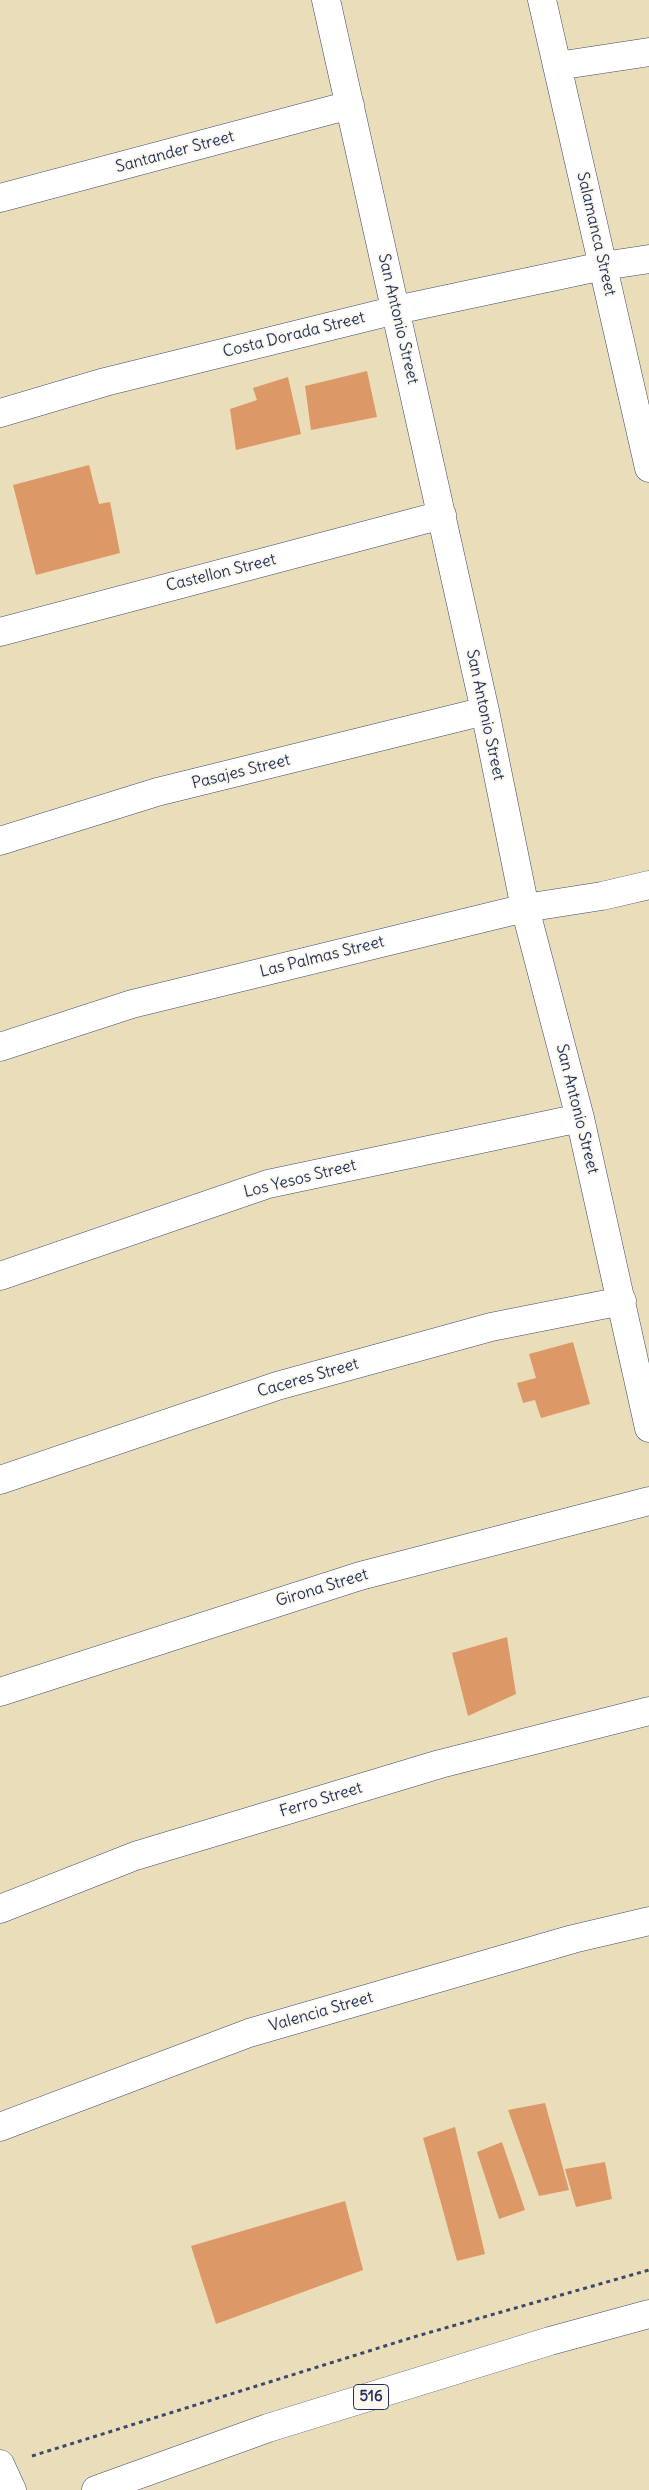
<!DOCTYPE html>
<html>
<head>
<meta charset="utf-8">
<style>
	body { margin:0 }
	canvas { display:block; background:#eadeba }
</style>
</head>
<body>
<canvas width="649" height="2490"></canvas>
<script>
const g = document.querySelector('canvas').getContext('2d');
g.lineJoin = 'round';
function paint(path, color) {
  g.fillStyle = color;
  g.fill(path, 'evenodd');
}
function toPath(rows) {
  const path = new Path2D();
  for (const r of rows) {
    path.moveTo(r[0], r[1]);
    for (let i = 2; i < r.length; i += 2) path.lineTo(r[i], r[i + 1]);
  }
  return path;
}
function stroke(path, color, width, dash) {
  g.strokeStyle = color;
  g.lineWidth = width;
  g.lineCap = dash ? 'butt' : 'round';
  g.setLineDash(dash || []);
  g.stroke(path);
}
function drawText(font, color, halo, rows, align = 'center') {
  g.font = font + ' Delius,sans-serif';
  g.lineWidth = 4;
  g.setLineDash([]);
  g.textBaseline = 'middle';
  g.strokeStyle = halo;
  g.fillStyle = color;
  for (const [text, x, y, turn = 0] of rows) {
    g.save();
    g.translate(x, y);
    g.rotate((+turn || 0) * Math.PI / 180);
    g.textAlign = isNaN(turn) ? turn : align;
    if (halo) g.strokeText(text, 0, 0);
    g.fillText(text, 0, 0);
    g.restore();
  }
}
paint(toPath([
	[367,371,377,417,311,430,305,386],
	[288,377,301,434,236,450,230,409,257,400,253,388],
	[89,465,99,504,110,502,120,553,36,575,13,485],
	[573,1342,590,1404,541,1418,535,1400,523,1403,517,1383,536,1378,529,1354],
	[507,1637,516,1694,468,1716,452,1653],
	[545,2103,569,2190,539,2196,508,2110],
	[455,2127,485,2254,457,2261,423,2138],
	[502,2142,525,2210,499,2219,477,2152],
	[605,2162,612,2199,576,2207,565,2169],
	[345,2201,363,2270,216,2324,191,2246]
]), '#dc9866');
const minor = toPath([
	[326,0,485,711,525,908,580,1118,649,1428],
	[542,0,649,468],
	[557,66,649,52],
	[0,198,350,105],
	[0,413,105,382,396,310,603,266,649,259],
	[0,632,442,515],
	[0,841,157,792,485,711],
	[0,1047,132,1004,525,908,602,896,649,885],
	[0,1276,268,1184,580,1118],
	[0,1480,277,1386,491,1327,622,1301],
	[0,1692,360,1576,649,1501],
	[0,1909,135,1856,440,1764,649,1711],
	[0,2127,249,2033,573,1939,649,1921],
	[0,2464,12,2490]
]);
const major = toPath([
	[96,2490,268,2428,550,2341,649,2314]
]);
stroke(minor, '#3a496c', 29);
stroke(major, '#3a496c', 29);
stroke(toPath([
	[32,2456,417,2336,649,2270]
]), '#3a496c', 3, [4, 4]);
stroke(minor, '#fff', 28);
stroke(major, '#fff', 28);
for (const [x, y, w] of [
	[371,2397,35]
]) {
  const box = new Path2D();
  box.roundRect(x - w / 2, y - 12.5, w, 25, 4);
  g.fillStyle = '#fbf7ec';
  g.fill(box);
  stroke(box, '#1b2f5e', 1);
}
drawText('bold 15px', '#1b2f5e', null, [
	["516",371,2397]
]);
drawText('16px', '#1b2f5e', '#fbf7ec', [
	["Santander Street",175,152,-15],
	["Salamanca Street",596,234,77],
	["San Antonio Street",398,319,77],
	["Costa Dorada Street",294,335,-14],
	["Castellon Street",221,573,-14],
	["San Antonio Street",485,715,78],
	["Pasajes Street",241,772,-14],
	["Las Palmas Street",322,957,-14],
	["San Antonio Street",577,1109,76],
	["Los Yesos Street",300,1179,-14],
	["Caceres Street",308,1378,-16],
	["Girona Street",322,1588,-17],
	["Ferro Street",321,1800,-17],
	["Valencia Street",321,2012,-16]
]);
</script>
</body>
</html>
